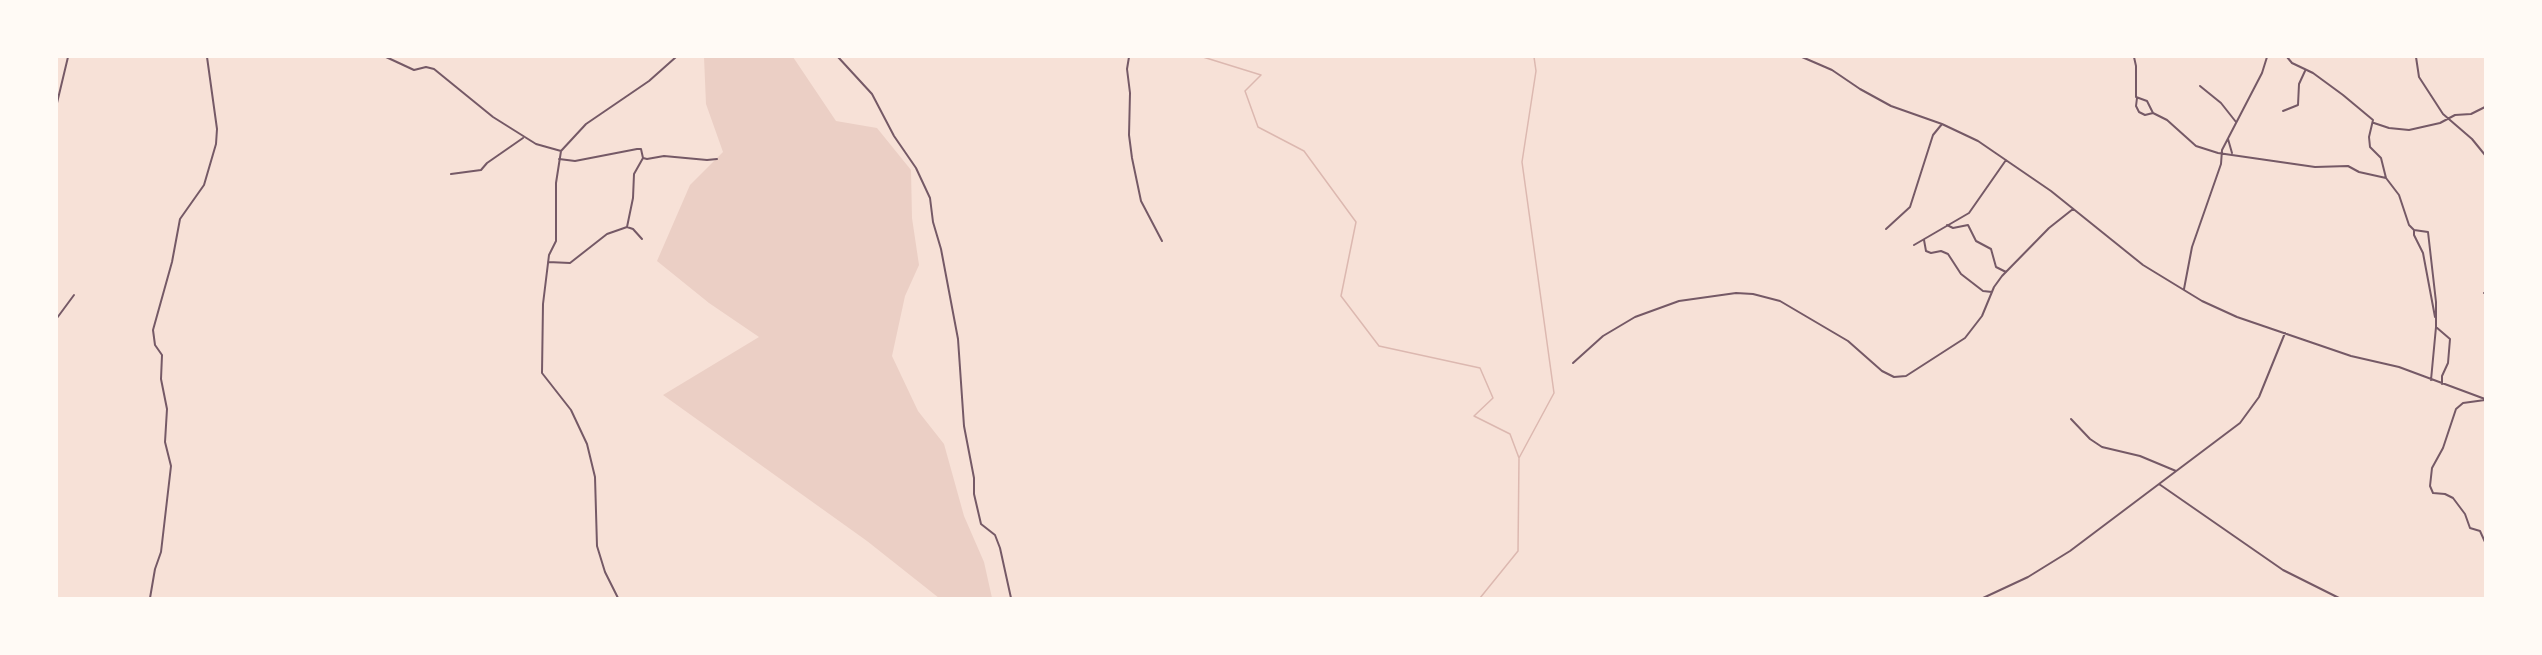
<!DOCTYPE html>
<html>
<head>
<meta charset="utf-8">
<style>
	body { margin:0 }
	#map { position:relative; width:2542px; height:655px; overflow:hidden; background:#f7e1d7; font-family:"DejaVu Sans",sans-serif }
	canvas { display:block }
	.frame { position:absolute; inset:0; border:58px solid #fffaf5; pointer-events:none }
</style>
</head>
<body>
<div id="map">
<canvas width="2542" height="655"></canvas>
<div class="frame"></div>
</div>
<script>
const g = document.querySelector('canvas').getContext('2d');
g.lineJoin = 'round';
function paint(path, color) {
  g.fillStyle = color;
  g.fill(path, 'evenodd');
}
function toPath(rows) {
  const path = new Path2D();
  for (const r of rows) {
    path.moveTo(r[0], r[1]);
    for (let i = 2; i < r.length; i += 2) path.lineTo(r[i], r[i + 1]);
  }
  return path;
}
function stroke(path, color, width, dash) {
  g.strokeStyle = color;
  g.lineWidth = width;
  g.lineCap = dash ? 'butt' : 'round';
  g.setLineDash(dash || []);
  g.stroke(path);
}
paint(toPath([
	[704,57,793,57,836,121,877,128,911,170,912,218,919,265,905,296,892,356,918,411,944,444,964,516,984,562,992,598,939,598,867,541,663,395,759,337,709,303,657,261,690,185,723,152,706,104]
]), '#ebcfc5');
stroke(toPath([
	[1203,57,1261,75,1245,91,1258,127,1304,151,1356,222,1341,296,1379,346,1480,368,1493,398,1474,416,1510,434,1519,458,1518,551,1480,598],
	[1519,458,1554,393,1522,162,1536,71,1534,57]
]), '#dcb8b0', 1.5);
stroke(toPath([
	[386,57,414,70,426,67,434,69,493,117,536,144,561,151,556,183,556,241,549,255,543,304,542,373,571,410,587,444,595,477,597,546,605,572,618,598],
	[838,57,872,94,894,136,916,168,930,198,933,222,941,249,958,339,964,426,974,478,974,494,981,524,995,535,1000,548,1011,598],
	[1129,57,1127,69,1130,93,1129,135,1132,158,1141,201,1162,241],
	[1802,57,1832,70,1860,89,1891,106,1942,124,1978,141,2051,191,2143,265,2202,301,2237,317,2351,356,2399,367,2485,399],
	[2134,57,2136,66,2136,97,2147,101,2153,113,2167,120,2196,146,2218,153,2315,167,2348,166,2359,172,2386,178],
	[2287,57,2292,63,2313,73,2343,95,2373,120,2369,137,2370,147,2381,158,2386,178,2399,195,2409,225,2414,230,2428,232,2436,302,2436,327,2450,339,2448,363,2442,376,2442,384],
	[2416,57,2419,77,2443,114,2472,139,2485,155],
	[2200,86,2221,103,2236,122],
	[2137,98,2136,106,2139,112,2145,115,2153,113],
	[57,103,68,57],
	[2283,111,2298,105,2299,84,2305,71],
	[2374,123,2389,128,2409,130,2440,123,2455,115,2471,114,2485,107],
	[2228,139,2232,153],
	[561,151,586,124,649,81,676,57],
	[559,159,575,161,637,149,641,149,643,158,647,159,664,156,707,160,717,159],
	[451,174,481,170,487,163,523,138],
	[1947,225,1953,228,1968,225,1976,241,1991,249,1996,267,2006,272],
	[627,227,633,198,634,174,643,158],
	[1886,229,1910,207,1933,135,1942,124],
	[2414,230,2414,235,2423,253,2435,317],
	[1924,240,1926,251,1931,253,1941,251,1948,254,1961,274,1983,291,1992,292],
	[1914,245,1969,213,2006,160],
	[548,262,570,263,607,234,627,227,633,229,642,239],
	[2184,289,2192,247,2221,164,2222,150,2262,73,2267,57],
	[2484,293,2485,293],
	[57,318,74,295],
	[1573,363,1603,336,1635,317,1679,301,1736,293,1753,294,1780,301,1848,341,1882,371,1894,377,1906,376,1965,338,1982,316,1994,287,2002,276,2049,228,2073,209],
	[2431,380,2436,327],
	[2485,400,2463,403,2456,409,2443,448,2432,468,2430,486,2433,493,2445,494,2453,498,2465,514,2470,528,2480,531,2485,542],
	[2071,419,2090,439,2102,447,2140,456,2176,471],
	[2159,484,2283,570,2339,598],
	[150,598,155,569,161,552,171,466,165,442,167,409,161,379,162,355,155,345,153,330,172,262,180,219,204,185,216,144,217,129,207,57],
	[1983,598,2028,577,2070,551,2240,423,2259,397,2285,333]
]), '#755966', 2);
</script>
</body>
</html>
